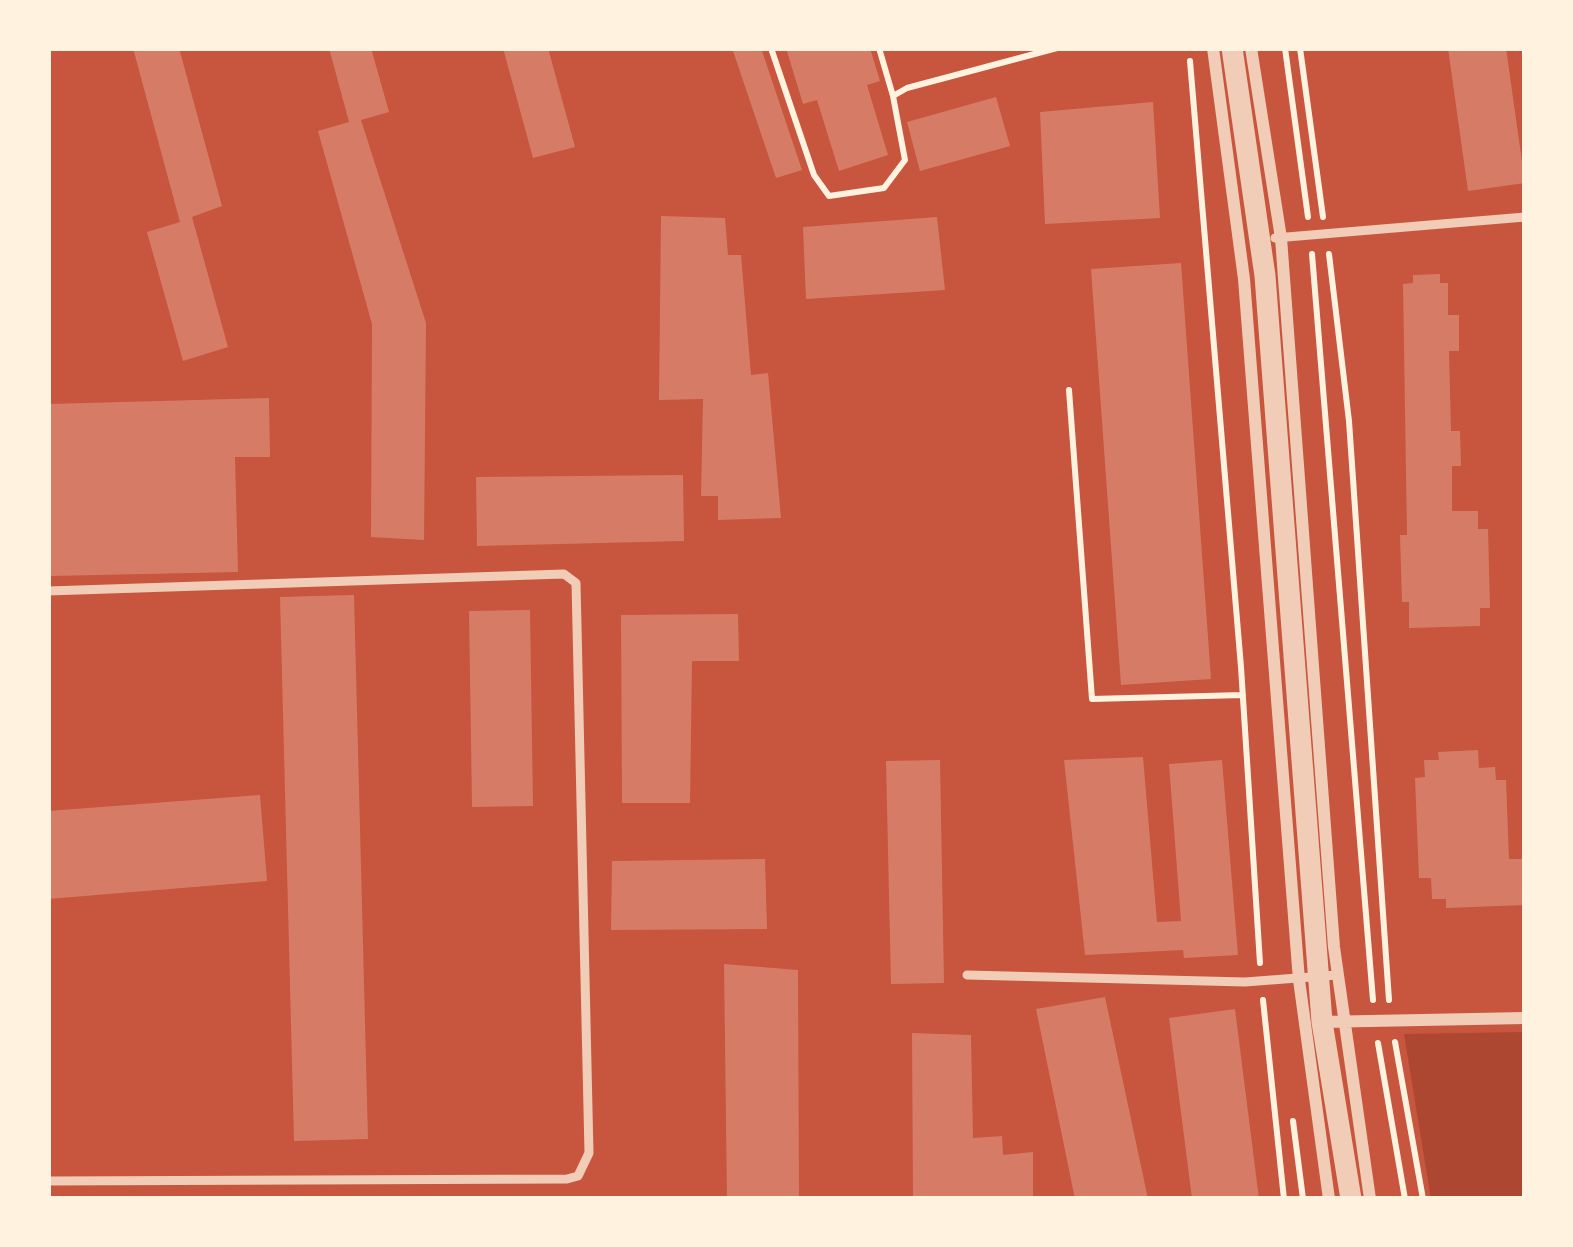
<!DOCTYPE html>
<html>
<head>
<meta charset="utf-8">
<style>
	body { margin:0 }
	#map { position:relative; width:1573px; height:1247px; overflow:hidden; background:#c8553d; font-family:Quicksand,sans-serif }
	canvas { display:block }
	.frame { position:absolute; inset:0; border:51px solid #fff3e0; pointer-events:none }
</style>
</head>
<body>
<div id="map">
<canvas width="1573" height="1247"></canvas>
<div class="frame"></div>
</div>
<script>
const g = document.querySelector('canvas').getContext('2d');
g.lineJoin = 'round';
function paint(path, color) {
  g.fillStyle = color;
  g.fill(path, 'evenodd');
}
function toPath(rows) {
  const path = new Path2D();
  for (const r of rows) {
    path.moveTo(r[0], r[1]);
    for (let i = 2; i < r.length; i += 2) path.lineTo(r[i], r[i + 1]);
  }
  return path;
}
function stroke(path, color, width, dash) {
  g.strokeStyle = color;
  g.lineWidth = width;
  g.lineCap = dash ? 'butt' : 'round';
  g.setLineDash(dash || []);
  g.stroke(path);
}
paint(toPath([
	[1525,1032,1525,1199,1431,1199,1404,1034]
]), '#ae4732');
paint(toPath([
	[133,48,179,48,222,206,192,217,228,347,183,361,147,232,180,222],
	[329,48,371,48,389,112,361,120,426,323,424,540,371,537,372,324,318,131,349,122],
	[503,48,548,48,575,147,533,158],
	[732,48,761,48,802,170,776,178],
	[786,48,870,48,880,81,867,85,888,155,839,171,817,100,803,104],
	[1448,48,1506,48,1525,183,1468,191],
	[996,97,1010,146,920,171,907,122],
	[1153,102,1160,218,1045,224,1040,112],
	[661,216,725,218,728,255,741,255,751,375,768,373,781,518,718,520,718,496,701,496,703,399,659,400],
	[937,217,945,290,806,299,803,227],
	[1181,263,1211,679,1121,685,1091,269],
	[1440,274,1440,283,1448,283,1448,315,1459,315,1459,351,1449,351,1451,431,1460,431,1461,466,1452,466,1452,511,1478,511,1478,529,1488,529,1490,608,1480,608,1480,626,1409,628,1409,602,1402,602,1400,535,1407,535,1403,284,1413,283,1413,275],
	[269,398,270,457,235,457,238,572,50,576,48,404],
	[683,475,684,541,477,546,476,477],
	[354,595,368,1139,294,1141,280,597],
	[530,610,533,806,472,807,469,611],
	[738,614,739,661,692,661,690,803,622,803,621,615],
	[1478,750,1479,768,1495,767,1496,780,1506,780,1509,859,1525,859,1525,905,1446,908,1446,899,1432,899,1431,878,1419,878,1415,778,1425,777,1424,760,1439,760,1438,752],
	[1143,757,1157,922,1181,921,1169,764,1222,760,1238,955,1184,958,1183,950,1085,955,1064,760],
	[940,760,944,983,891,984,886,761],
	[260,795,267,881,48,899,48,811],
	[765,859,767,929,611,930,612,861],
	[724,964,798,970,799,1199,727,1199],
	[1105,997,1148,1199,1075,1199,1036,1009],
	[1235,1009,1259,1199,1192,1199,1169,1018],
	[912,1033,971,1035,973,1138,1002,1136,1003,1155,1033,1152,1033,1199,913,1199]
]), '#d67c66');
stroke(toPath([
	[771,48,814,175,829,196,884,188,905,160,893,96,907,88,1057,48],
	[879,48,893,96],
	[1285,48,1308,217],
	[1300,48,1323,217],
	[1190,61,1241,667,1260,963],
	[1312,254,1373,1000],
	[1329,254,1349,421,1389,1000],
	[1069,390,1092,699,1243,695],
	[1263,1000,1284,1199],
	[1395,1042,1423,1199],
	[1378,1043,1405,1199],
	[1293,1121,1303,1199]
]), '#fff3e0', 6);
stroke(toPath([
	[1275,238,1525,217],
	[48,591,564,574,576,583,589,1153,578,1176,567,1179,48,1181],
	[967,975,1245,982,1337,975]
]), '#f1ccb7', 9);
stroke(toPath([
	[1213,48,1244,279,1299,980,1329,1199],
	[1251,48,1281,238,1334,947,1370,1199],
	[1318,1022,1525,1018]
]), '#f1ccb7', 12);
stroke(toPath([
	[1232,48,1265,276,1322,1022,1351,1199]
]), '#f1ccb7', 21);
</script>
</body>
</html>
